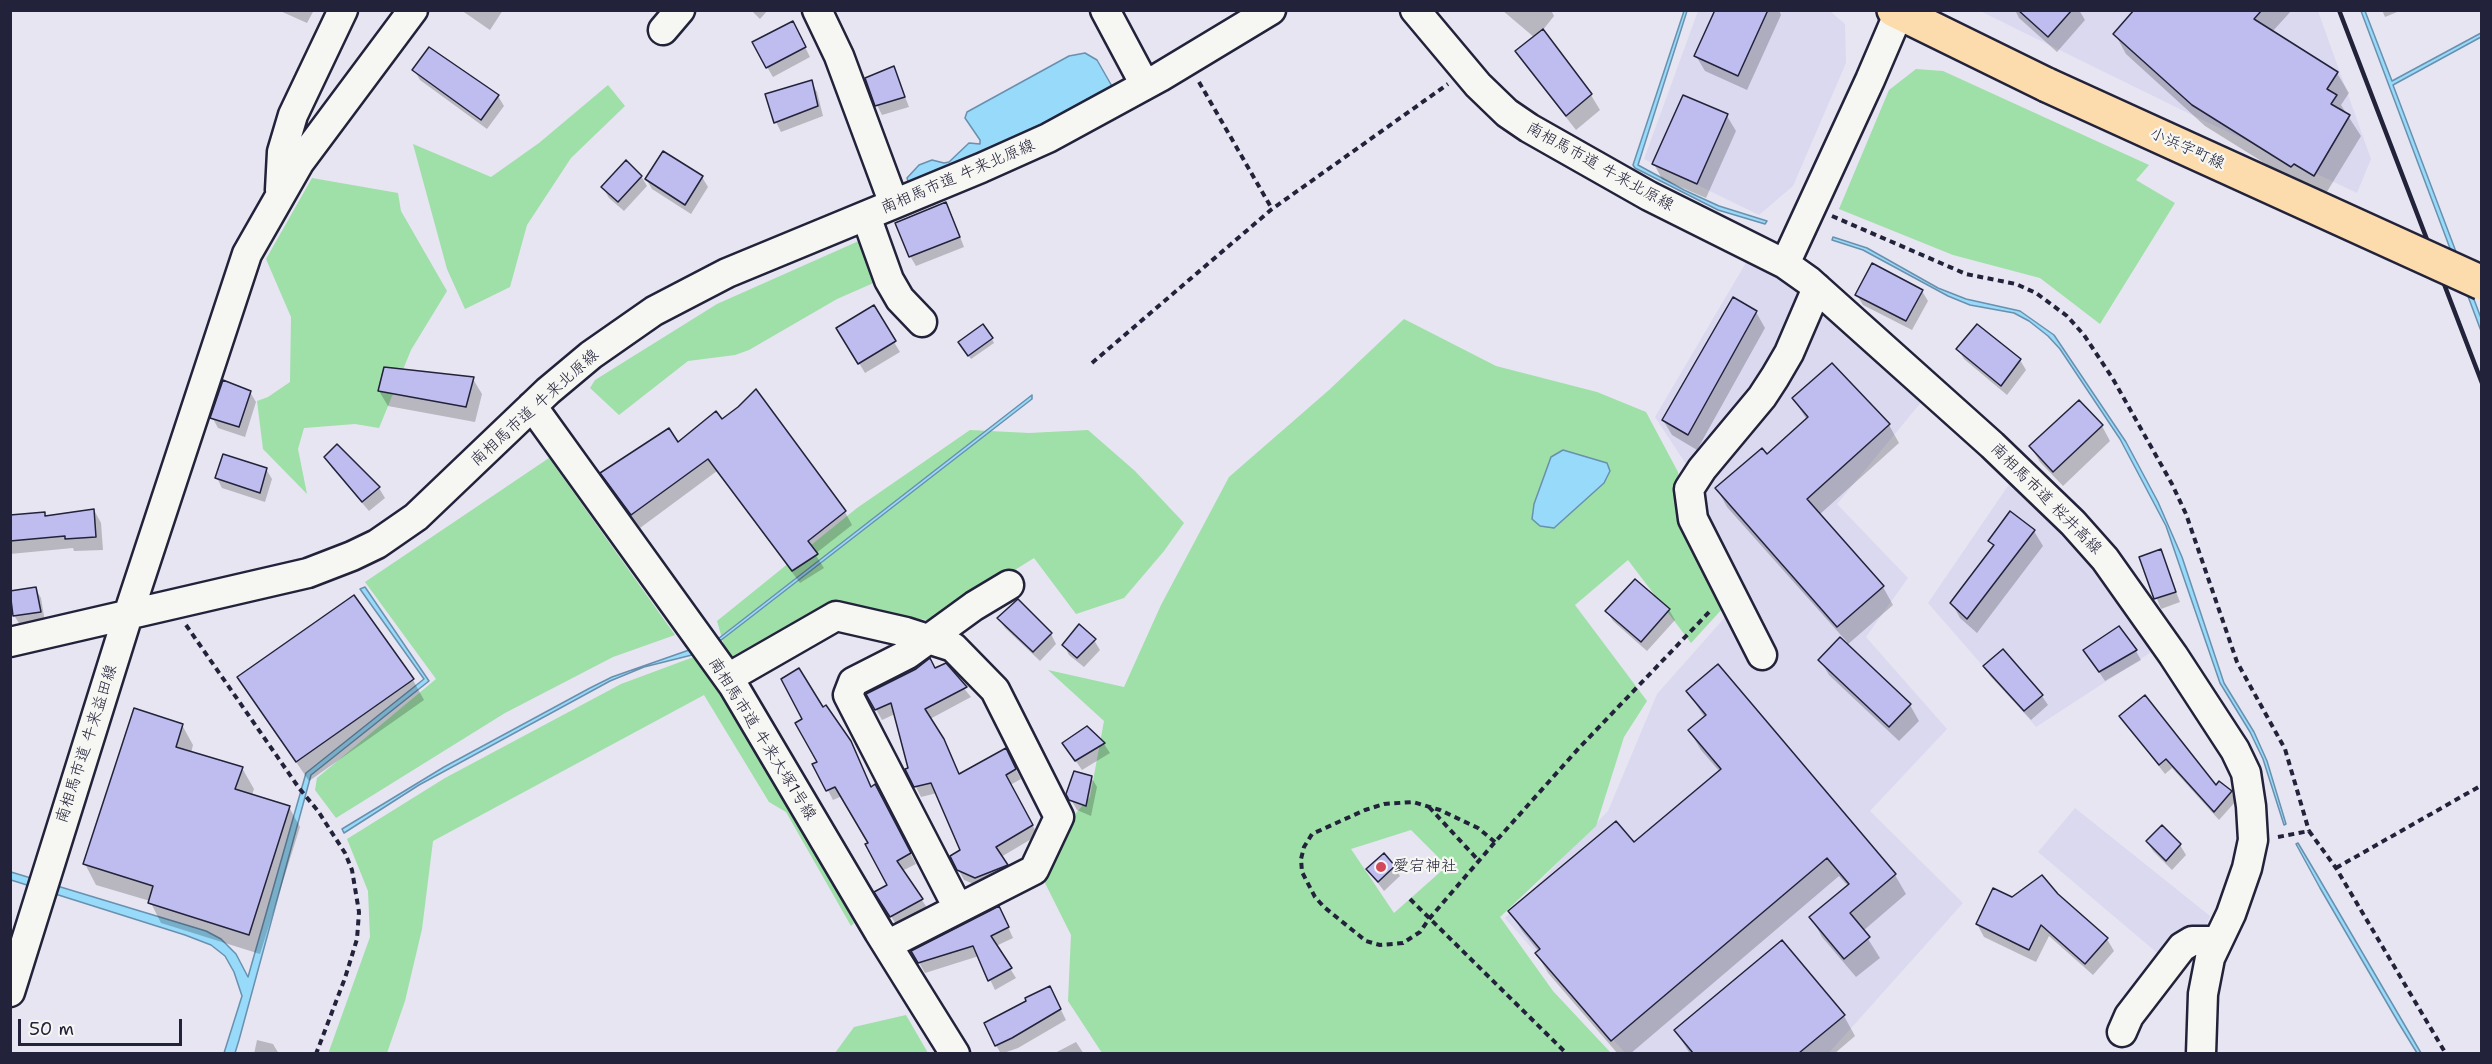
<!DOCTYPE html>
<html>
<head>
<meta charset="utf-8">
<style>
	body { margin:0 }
	#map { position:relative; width:2492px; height:1064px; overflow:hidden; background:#e6e5f1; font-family:"Shantell Sans",sans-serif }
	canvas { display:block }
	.frame { position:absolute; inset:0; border:12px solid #22223b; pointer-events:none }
	.scale { position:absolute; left:18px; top:1019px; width:164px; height:27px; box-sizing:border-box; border:3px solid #22223b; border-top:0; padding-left:8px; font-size:18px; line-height:21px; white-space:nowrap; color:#22223b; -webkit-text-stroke:4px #f6f6f2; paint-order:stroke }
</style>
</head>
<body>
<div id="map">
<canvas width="2492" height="1064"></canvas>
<div class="frame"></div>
<div class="scale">50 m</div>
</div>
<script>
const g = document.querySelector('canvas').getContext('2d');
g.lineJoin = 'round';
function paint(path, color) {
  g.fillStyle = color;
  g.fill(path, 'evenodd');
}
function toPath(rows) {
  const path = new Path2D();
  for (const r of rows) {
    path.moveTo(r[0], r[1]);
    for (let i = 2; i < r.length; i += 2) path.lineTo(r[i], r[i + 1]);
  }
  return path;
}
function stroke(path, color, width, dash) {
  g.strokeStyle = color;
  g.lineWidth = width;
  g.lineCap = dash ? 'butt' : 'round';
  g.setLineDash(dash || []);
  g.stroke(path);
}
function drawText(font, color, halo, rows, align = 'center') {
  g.font = font + ' "Shantell Sans","Klee One",sans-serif';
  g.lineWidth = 4.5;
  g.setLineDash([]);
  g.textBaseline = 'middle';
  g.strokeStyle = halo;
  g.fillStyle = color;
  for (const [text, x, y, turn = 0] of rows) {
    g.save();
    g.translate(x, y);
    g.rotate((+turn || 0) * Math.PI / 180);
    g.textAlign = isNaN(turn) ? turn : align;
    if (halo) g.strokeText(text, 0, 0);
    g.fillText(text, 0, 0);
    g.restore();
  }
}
paint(toPath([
	[1698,11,1830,11,1845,24,1846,63,1793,186,1759,215,1644,159],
	[1980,11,2318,11,2371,159,2357,193,2192,115],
	[1747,261,1795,288,1923,400,1837,504,1908,578,1866,637,1947,729,1870,811,1963,903,1828,1054,1625,1053,1505,918,1608,811,1657,694,1727,615,1732,571,1688,467,1655,417],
	[2010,483,2077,547,2153,651,2036,727,1928,603],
	[2075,808,2210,916,2203,935,2162,957,2038,852]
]), '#dad9f0');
paint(toPath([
	[1916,69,1943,71,2149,165,2136,180,2175,203,2100,324,2040,278,1953,255,1839,209,1889,90],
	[608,85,625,106,571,158,527,225,510,287,465,309,447,269,413,144,491,177,539,143],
	[312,178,398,193,401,211,447,291,411,350,379,428,355,424,304,428,298,449,307,494,263,449,257,401,268,397,290,382,291,317,266,259],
	[861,240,878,281,837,299,749,350,735,355,688,361,619,415,590,388,595,380,717,304],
	[1404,319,1496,366,1597,392,1646,412,1678,472,1688,527,1723,608,1691,643,1628,560,1575,605,1647,701,1624,737,1596,826,1500,917,1553,991,1611,1053,1102,1053,1068,1001,1071,935,1040,873,1057,835,1090,797,1104,721,1048,670,1124,687,1161,605,1229,477,1329,390],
	[1411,830,1447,866,1394,913,1351,849],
	[970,430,1029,433,1088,430,1135,471,1184,523,1164,551,1124,598,1076,614,1034,558,946,613,927,620,823,605,728,659,717,621,857,508],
	[549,458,675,635,613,657,505,713,336,818,315,790,317,778,436,679,365,582],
	[699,655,846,898,846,908,854,923,851,926,786,812,769,802,704,695,433,841,422,929,405,1001,387,1053,328,1054,370,937,368,891,347,839,445,778,621,684],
	[906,1015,928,1053,835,1053,854,1027]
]), '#9fdfa8');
const water = toPath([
	[1684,11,1687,11,1638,165,1684,190,1719,206,1767,221,1765,224,1718,210,1635,168,1633,165,1684,11],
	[2361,11,2365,11,2392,81,2481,33,2481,37,2393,85,2481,318,2481,331,2361,11],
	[1085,53,1097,60,1113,88,1032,131,909,184,907,178,919,165,932,160,944,163,949,162,969,143,980,144,980,140,965,118,967,112,1069,56,1085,53],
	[1833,237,1867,248,1938,288,1966,299,2020,311,2054,335,2126,442,2158,502,2182,557,2224,683,2254,732,2267,761,2286,824,2284,825,2263,759,2250,732,2220,683,2166,526,2120,439,2060,349,2048,336,2029,321,2014,313,1970,305,1948,296,1863,250,1832,240,1833,237],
	[1032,395,1032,399,751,617,716,644,714,642,1032,395],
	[1563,450,1607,463,1610,471,1604,483,1554,528,1540,526,1532,519,1534,504,1551,457,1563,450],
	[365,587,429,681,311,775,239,1040,235,1053,224,1053,242,996,234,972,225,956,211,945,185,935,11,880,11,872,206,931,221,939,236,954,248,977,306,773,424,679,360,589,365,587],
	[692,649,695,653,692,655,644,667,610,681,419,785,344,833,342,829,444,767,590,688,612,677,692,649],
	[2298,843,2317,875,2421,1053,2417,1053,2398,1022,2320,888,2296,844,2298,843]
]);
paint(water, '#98dafa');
stroke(water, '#6990ae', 1.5);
paint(toPath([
	[278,10,314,10,307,23],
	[461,10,503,10,490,30],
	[751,10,768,10,760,19],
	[1502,10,1551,10,1554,16,1542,31,1591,95,1600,110,1576,130,1526,66,1517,51,1535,38],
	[1716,10,1779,10,1781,15,1747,90,1705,71,1696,56],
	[2015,10,2079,10,2085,20,2057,52,2019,18],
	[2136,10,2292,10,2272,32,2337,73,2349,93,2341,105,2361,136,2325,195,2306,183,2303,187,2205,126,2126,54,2115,34],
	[2382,10,2402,10,2385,17],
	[798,33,810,57,773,77,767,67],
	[894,68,909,107,882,115,877,105],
	[414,70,498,96,504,106,487,129,420,80],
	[811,82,817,92,823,116,781,132,776,122],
	[1727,116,1736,131,1706,198,1662,179,1654,164],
	[641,176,647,186,624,211,609,198,603,188],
	[702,177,708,187,691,214,652,189,646,179],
	[951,214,964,247,916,266,910,256],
	[1922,291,1928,301,1912,330,1863,305,1857,295],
	[873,307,900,352,865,373,838,328],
	[1756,312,1765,328,1697,450,1672,435,1663,420],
	[992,339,994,343,971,359,962,347],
	[1958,349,2020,360,2026,370,2007,395,1964,359],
	[473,379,482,394,475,422,388,406,379,391],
	[250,392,256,402,245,437,218,428,212,417],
	[1793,398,1889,425,1899,443,1819,515,1883,587,1893,605,1847,645,1910,705,1919,721,1899,741,1829,675,1820,660,1847,642,1727,507,1717,489,1767,456,1807,420],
	[721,421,845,512,852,525,815,554,824,568,800,583,717,471,640,528,610,486],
	[2102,426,2110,441,2063,486,2040,462,2031,447],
	[326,458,379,488,385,498,369,511,332,468],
	[266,469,272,479,265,502,222,488,217,478],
	[94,510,101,523,103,550,74,551,73,548,10,554,10,518,44,513,46,517],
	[2034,531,2043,546,1977,633,1960,618,1952,603,1993,547,1990,541],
	[2160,551,2180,602,2161,609,2141,558],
	[35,588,41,598,45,622,20,625,14,615,10,593],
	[1669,610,1675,620,1647,651,1613,621,1607,611],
	[999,619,1051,634,1056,644,1040,661,1005,628],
	[1094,640,1100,650,1084,667,1069,655,1064,645],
	[2136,651,2141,660,2105,681,2091,660],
	[945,665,971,697,930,719,959,775,1011,760,1021,779,1010,785,1038,835,1001,857,1012,875,981,887,964,880,958,869,962,851,937,793,921,797,916,787,895,714,882,720,868,695],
	[1718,666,1895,875,1906,894,1863,931,1880,958,1856,977,1822,937,1811,917,1848,886,1839,876,1630,1054,1618,1054,1548,973,1537,954,1539,952,1522,931,1510,912,1634,844,1720,772,1701,750,1689,730,1705,718,1688,692],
	[1985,666,2042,696,2048,705,2031,720,1990,676],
	[239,678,413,680,424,700,309,781],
	[182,725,193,745,191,753,242,768,254,789,252,795,289,807,300,827,260,954,161,923,150,901,96,885,85,864],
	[2127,725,2216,787,2231,792,2236,801,2219,820,2172,768,2165,774],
	[1087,728,1104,744,1110,753,1082,770,1064,744],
	[815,765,871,788,881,796,916,864,902,871,928,909,897,926,876,892,889,885,870,843,842,796,833,800],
	[1091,777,1097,787,1091,816,1077,810,1068,794],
	[2147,841,2180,845,2186,855,2172,870,2153,851],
	[1394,866,1400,876,1384,891,1368,870],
	[2057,896,2107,939,2114,951,2093,975,2049,936,2036,962,1984,937,1977,924,2012,899],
	[1004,918,1013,938,996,946,1016,978,995,990,979,956,925,973,913,952],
	[1055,998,1066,1020,1018,1048,1001,1054,996,1045],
	[1844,1016,1855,1036,1834,1054,1690,1054,1676,1031],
	[257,1040,273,1044,279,1054,254,1054],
	[1076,1042,1084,1054,1053,1054]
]), '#0003');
const building = toPath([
	[1715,10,1768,10,1738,76,1694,56,1715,10],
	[2018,10,2072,10,2048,37,2018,10],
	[2134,10,2262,10,2254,19,2338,72,2327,89,2337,95,2331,104,2350,115,2314,176,2294,164,2291,167,2192,105,2113,34,2134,10],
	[793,21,806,47,766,68,752,42,793,21],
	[1543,29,1592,94,1566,116,1515,51,1543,29],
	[429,47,499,95,481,120,412,70,429,47],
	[894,66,905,97,875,106,865,78,894,66],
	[812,80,818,106,774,123,765,94,812,80],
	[1683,95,1728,114,1697,184,1652,164,1683,95],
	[663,151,703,176,685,205,645,179,663,151],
	[626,160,642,176,618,202,601,187,626,160],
	[946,202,960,237,909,257,895,223,946,202],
	[1872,263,1923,290,1906,321,1855,295,1872,263],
	[1733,297,1757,311,1688,435,1662,420,1733,297],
	[874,305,896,341,858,364,836,328,874,305],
	[983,324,993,338,968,356,958,342,983,324],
	[1977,324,2021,359,2001,386,1956,349,1977,324],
	[1832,363,1890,424,1807,499,1884,586,1837,627,1715,488,1762,448,1767,454,1808,417,1792,398,1832,363],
	[384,367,474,377,466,407,378,391,384,367],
	[223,380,251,391,239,427,210,418,223,380],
	[756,389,846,511,808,541,818,554,792,571,708,459,631,515,600,473,669,428,678,442,716,411,722,419,738,407,756,389],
	[2079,400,2103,425,2053,472,2029,446,2079,400],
	[337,444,380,487,362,502,324,457,337,444],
	[223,454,267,468,260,493,215,478,223,454],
	[94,509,96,537,65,539,65,536,10,541,10,515,45,512,45,516,94,509],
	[2010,511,2035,530,1967,619,1950,603,1994,545,1988,541,2010,511],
	[2161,549,2176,592,2154,599,2139,557,2161,549],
	[1635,579,1670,609,1641,642,1605,611,1635,579],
	[36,587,41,612,13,616,10,591,36,587],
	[354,595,414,679,296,762,237,677,354,595],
	[1018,599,1052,633,1033,652,997,618,1018,599],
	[1079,624,1096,639,1077,658,1062,645,1079,624],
	[2119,626,2137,650,2099,672,2083,650,2119,626],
	[1840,637,1911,704,1889,727,1818,660,1840,637],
	[2003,649,2043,695,2024,711,1983,666,2003,649],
	[930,658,935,668,946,663,967,687,925,709,944,739,959,774,1006,748,1016,769,1006,775,1033,825,996,847,1008,865,975,878,957,870,950,856,960,850,931,783,914,787,905,769,908,768,891,703,875,710,866,694,916,669,930,658],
	[1718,664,1896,874,1850,913,1870,937,1844,959,1809,917,1849,884,1827,858,1611,1041,1535,953,1540,949,1508,911,1616,821,1634,842,1721,769,1688,730,1706,715,1686,691,1718,664],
	[799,668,823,707,826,705,851,741,871,787,875,784,911,853,897,861,923,899,890,917,874,892,887,885,865,844,868,843,835,787,826,791,812,764,817,762,795,723,802,719,781,679,799,668],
	[2145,695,2216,785,2219,781,2232,791,2214,812,2166,759,2159,765,2119,716,2145,695],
	[134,708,183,724,176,747,243,767,235,789,290,806,249,935,148,903,153,886,83,864,134,708],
	[1087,726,1105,743,1075,761,1062,743,1087,726],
	[1074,771,1092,776,1086,806,1069,800,1066,794,1074,771],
	[2162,825,2181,844,2166,861,2146,841,2162,825],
	[1384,853,1395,866,1378,882,1366,869,1384,853],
	[2042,875,2058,894,2108,938,2085,964,2041,925,2029,950,1976,924,1993,888,2012,897,2042,875],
	[999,906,1009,927,991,936,1012,968,988,981,973,946,918,963,911,951,999,906],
	[1782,940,1845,1015,1799,1053,1693,1053,1674,1030,1782,940],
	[1050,986,1061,1009,1012,1038,995,1046,984,1023,1026,1001,1025,998,1050,986]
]);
paint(building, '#bfbdef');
stroke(building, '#22223b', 1.5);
const minor = toPath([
	[817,10,839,56,894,204],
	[1105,10,1145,85],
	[1415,10,1478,85,1507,113,1529,128,1649,196,1785,264],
	[1900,10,1870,80,1785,264,1809,281,1992,445,2073,523,2105,559,2173,655,2235,750,2246,773,2251,806,2253,840,2247,868,2231,914,2210,958,2203,994,2201,1054],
	[663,30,680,10],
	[280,190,282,152,293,115,343,10],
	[866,216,889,280,900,299,922,322],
	[532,406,733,685,879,932,955,1054],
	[10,642,308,573,352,556,377,544,416,517,548,391,591,355,654,311,727,273,981,168,1048,138,1160,77,1271,10],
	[1762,655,1693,519,1689,489,1702,469,1762,397,1775,377,1789,353,1817,288],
	[728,678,836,616,906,632,953,647,995,690,1059,817,1034,870,887,945],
	[958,908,848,695,853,682,908,654,974,606,1009,585],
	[10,992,128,615,247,254,299,163,413,10],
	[2122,1032,2129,1016,2182,947,2192,941,2218,941]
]);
const major = toPath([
	[1894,10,2047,85]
]);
stroke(minor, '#22223b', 33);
stroke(major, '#22223b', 38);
stroke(toPath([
	[1199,82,1272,209],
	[1832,216,1966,274,2016,284,2036,293,2067,316,2084,335,2113,379,2172,484,2186,514,2237,662,2285,749,2309,831],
	[1092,363,1272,209,1448,84],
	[186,625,299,788,318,811,345,853,352,870,359,912,357,939,345,978,316,1054],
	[1429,807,1479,861],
	[2278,837,2309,831,2336,868,2446,1054],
	[1495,842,1478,828,1440,810,1413,802,1384,804,1365,810,1312,834,1304,847,1301,859,1302,872,1315,897,1324,907,1366,941,1380,945,1403,943,1420,932,1429,919,1495,842,1579,748,1712,609],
	[2336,868,2482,785],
	[1410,899,1567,1054]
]), '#22223b', 4, [6, 4.5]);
stroke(minor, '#f6f6f2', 28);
stroke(major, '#fcdcac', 33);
stroke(toPath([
	[2339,10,2482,383]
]), '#22223b', 4.5);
const majorBridge = toPath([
	[2047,85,2482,283]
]);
stroke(majorBridge, '#22223b', 38, []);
stroke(majorBridge, '#fcdcac', 33);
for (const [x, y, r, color] of [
	[1381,867,6,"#d1495b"]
]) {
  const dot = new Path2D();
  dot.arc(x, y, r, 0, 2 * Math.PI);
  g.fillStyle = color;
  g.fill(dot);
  stroke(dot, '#f6f6f2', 2);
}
drawText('16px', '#22223b', '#f6f6f2', [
	["小浜字町線",2187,149,24],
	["南相馬市道 牛来北原線",1600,167,29],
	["南相馬市道 牛来北原線",958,177,-23],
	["南相馬市道 牛来北原線",535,408,-42],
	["南相馬市道 桜井高線",2046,499,45],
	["南相馬市道 牛来大塚1号線",762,739,58],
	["南相馬市道 牛来益田線",87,744,-72]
]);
drawText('16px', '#22223b', '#f6f6f2', [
	["愛宕神社",1393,867]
], 'left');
</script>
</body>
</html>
